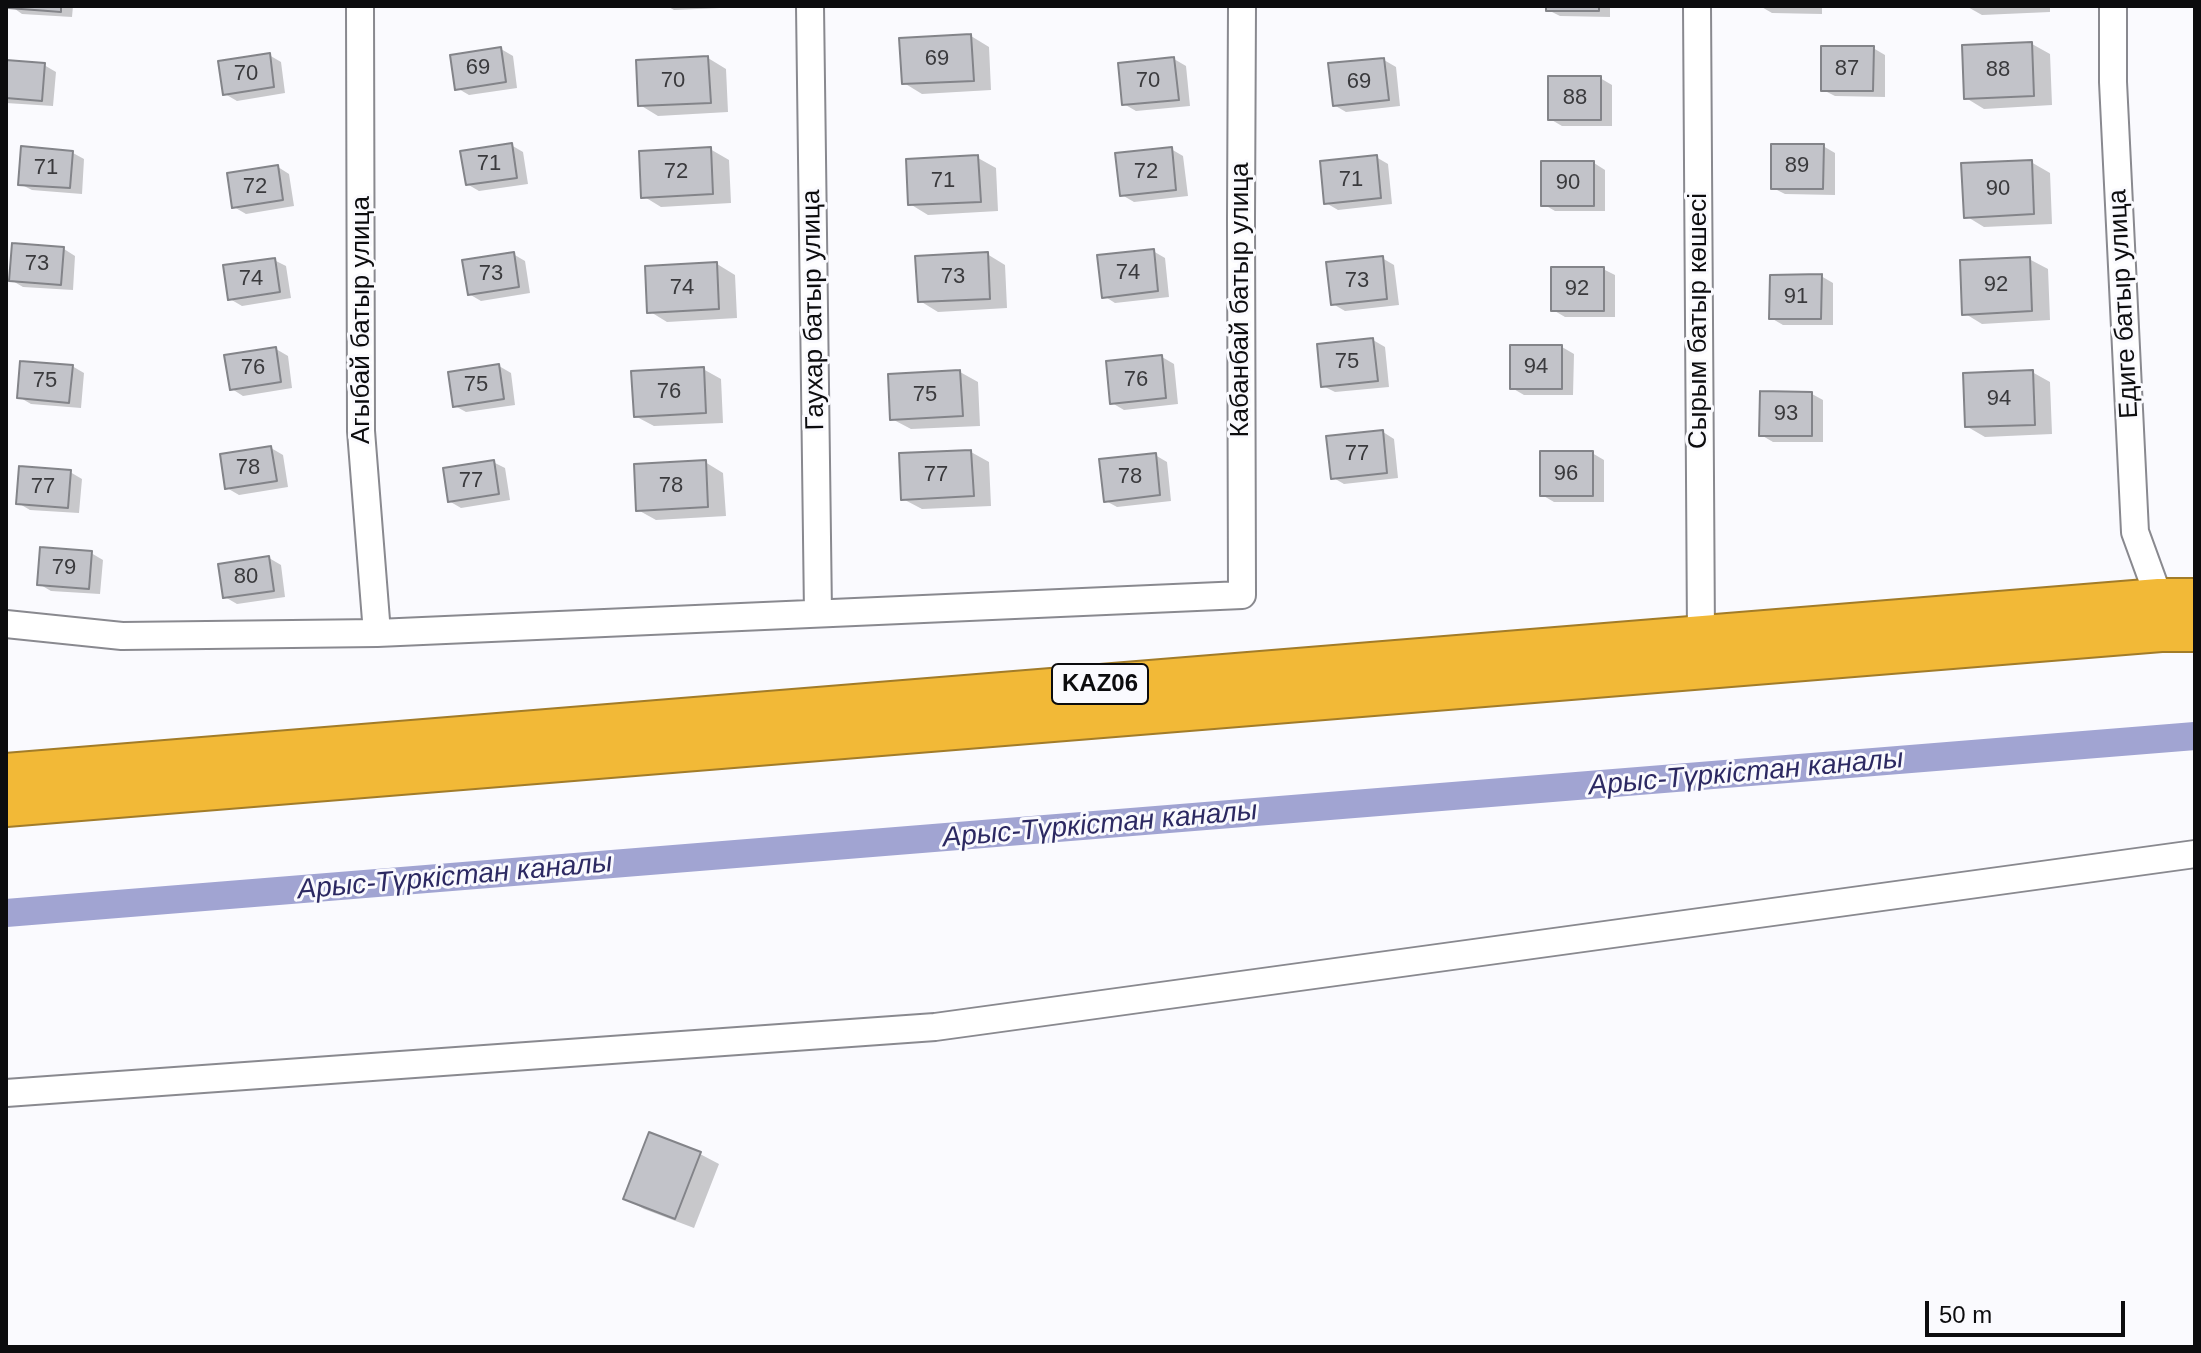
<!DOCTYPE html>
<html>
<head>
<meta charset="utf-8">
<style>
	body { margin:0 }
	#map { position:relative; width:2201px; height:1353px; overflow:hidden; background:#fafafe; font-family:Arial,sans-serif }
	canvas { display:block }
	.frame { position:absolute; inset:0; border:8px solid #0c0c0e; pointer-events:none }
	.scale { position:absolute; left:1925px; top:1301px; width:200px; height:36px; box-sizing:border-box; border:4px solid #0c0c0e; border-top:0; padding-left:10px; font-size:24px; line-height:28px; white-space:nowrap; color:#0c0c0e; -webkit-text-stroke:6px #fafafe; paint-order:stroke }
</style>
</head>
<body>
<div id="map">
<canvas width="2201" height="1353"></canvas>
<div class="frame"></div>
<div class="scale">50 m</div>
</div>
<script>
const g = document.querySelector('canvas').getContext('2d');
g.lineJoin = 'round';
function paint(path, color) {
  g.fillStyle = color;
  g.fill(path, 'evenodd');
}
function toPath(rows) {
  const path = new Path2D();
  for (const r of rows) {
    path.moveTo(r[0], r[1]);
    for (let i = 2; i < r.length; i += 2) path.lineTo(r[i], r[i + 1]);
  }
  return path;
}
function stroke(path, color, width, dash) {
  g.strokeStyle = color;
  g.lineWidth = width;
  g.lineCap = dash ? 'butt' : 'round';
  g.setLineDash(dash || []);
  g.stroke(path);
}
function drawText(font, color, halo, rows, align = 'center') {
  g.font = font + ' Arial,sans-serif';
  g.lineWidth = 6;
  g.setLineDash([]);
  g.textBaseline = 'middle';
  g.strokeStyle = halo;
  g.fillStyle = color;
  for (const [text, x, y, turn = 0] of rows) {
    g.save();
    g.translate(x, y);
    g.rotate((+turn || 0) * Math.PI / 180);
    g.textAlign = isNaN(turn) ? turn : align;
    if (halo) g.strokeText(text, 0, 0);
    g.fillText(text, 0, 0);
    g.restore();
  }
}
paint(toPath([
	[11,6,73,6,72,17,22,14],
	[667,6,743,6,743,7,674,10],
	[1548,6,1610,6,1610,17,1560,16,1548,10],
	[1760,6,1822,6,1822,14,1772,13],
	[1966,6,2050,6,2050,12,1982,15],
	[971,36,989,47,991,90,922,94,904,83],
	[2032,44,2050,54,2052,105,1984,109,1966,98],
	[1873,48,1885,55,1885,97,1835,96,1823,90],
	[501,49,513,56,517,88,469,95,457,88],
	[269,55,281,62,285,93,237,101,225,94],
	[708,58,726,69,728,112,658,116,640,105],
	[1174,59,1186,66,1190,106,1136,111,1124,104],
	[1384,60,1396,67,1400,106,1346,112,1334,105],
	[6,62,44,65,56,72,53,106,6,103],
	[1600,78,1612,85,1612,126,1562,126,1550,119],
	[511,145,523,152,528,184,479,191,467,184],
	[1823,146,1835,153,1835,195,1785,194,1773,188],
	[710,149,729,160,731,203,661,207,643,196],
	[1171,149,1183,156,1188,196,1134,202,1122,195],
	[73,153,84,159,82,194,32,190,20,184],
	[1376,157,1388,164,1392,204,1338,210,1326,203],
	[978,158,996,168,998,211,928,215,910,204],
	[2031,162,2050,173,2052,224,1984,227,1966,216],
	[1594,163,1605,170,1605,211,1555,211,1543,204],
	[278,167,289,174,294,206,246,214,234,207],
	[64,249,75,256,73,290,23,287,11,280],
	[1153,251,1165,258,1169,297,1115,303,1104,296],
	[513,254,525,261,530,293,481,301,469,294],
	[987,254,1005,265,1007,308,938,312,920,301],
	[1382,258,1394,265,1399,305,1345,311,1333,304],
	[2029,259,2048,269,2050,320,1982,324,1964,313],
	[274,260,286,266,291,298,242,306,230,299],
	[717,264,735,275,737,318,667,322,649,311],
	[1603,269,1615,275,1615,317,1565,317,1553,310],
	[1821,276,1833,283,1833,325,1783,325,1771,318],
	[1373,340,1385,347,1389,387,1335,392,1323,386],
	[1562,347,1574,354,1573,395,1524,395,1512,388],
	[276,349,288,356,292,388,243,396,232,389],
	[1162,357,1174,364,1178,404,1124,410,1112,403],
	[72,366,84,373,81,408,31,404,19,397],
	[499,366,511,373,515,405,466,412,455,406],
	[703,369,721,379,723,423,654,426,635,416],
	[960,372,978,382,980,426,911,429,892,419],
	[2032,372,2050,382,2052,434,1985,437,1966,426],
	[1812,394,1823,400,1823,442,1773,442,1761,435],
	[1383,432,1394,439,1398,478,1344,484,1332,477],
	[271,448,283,455,288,487,239,495,227,488],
	[971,452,989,462,991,506,922,509,903,499],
	[1592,453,1604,460,1604,502,1554,502,1542,495],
	[1155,455,1167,462,1171,501,1117,507,1106,501],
	[493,462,505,468,510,500,461,508,449,501],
	[705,462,723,473,726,516,656,520,638,510],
	[70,472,82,479,79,513,30,510,18,503],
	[91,553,103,560,100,594,51,591,39,584],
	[269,558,281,565,285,597,237,604,225,597],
	[650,1134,700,1154,719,1164,694,1228,644,1209,626,1199]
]), '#0003');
stroke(toPath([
	[6,913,2195,736]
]), '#a1a4d2', 28);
const building = toPath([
	[9,6,61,6,61,12,8,8,9,6],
	[1546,6,1599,6,1599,11,1546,11,1546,6],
	[971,34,974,81,902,84,899,38,971,34],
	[2032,42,2034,96,1964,99,1962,45,2032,42],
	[1821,46,1874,46,1873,91,1821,91,1821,46],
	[501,47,506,82,455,90,450,55,501,47],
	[270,53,274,87,223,95,218,61,270,53],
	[708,56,711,103,638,106,636,60,708,56],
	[1174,57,1179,100,1122,105,1118,63,1174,57],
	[1384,58,1389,100,1333,106,1328,63,1384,58],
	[6,60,45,63,42,101,6,98,6,60],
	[1548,76,1601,76,1601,120,1548,120,1548,76],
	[512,143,517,178,466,185,460,151,512,143],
	[1771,144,1824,144,1823,189,1771,189,1771,144],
	[21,146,73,151,70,188,18,185,21,146],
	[711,147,713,194,641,198,639,151,711,147],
	[1172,147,1176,190,1120,196,1115,153,1172,147],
	[978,155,981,202,908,205,906,159,978,155],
	[1377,155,1381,198,1324,204,1320,161,1377,155],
	[2032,160,2034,214,1964,218,1961,163,2032,160],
	[1541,161,1594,161,1594,206,1541,206,1541,161],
	[278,165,283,200,232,208,227,173,278,165],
	[12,243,64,247,61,285,9,281,12,243],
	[1154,249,1158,291,1102,298,1097,255,1154,249],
	[514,252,519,287,468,295,462,260,514,252],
	[988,252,990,299,918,302,915,256,988,252],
	[1383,256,1387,299,1331,305,1326,262,1383,256],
	[2030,257,2032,311,1962,315,1960,260,2030,257],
	[275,258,280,292,228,300,223,265,275,258],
	[717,262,719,309,647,313,645,266,717,262],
	[1551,267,1604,267,1604,311,1551,311,1551,267],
	[1822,274,1821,319,1769,319,1770,275,1822,274],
	[1373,338,1378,381,1321,387,1317,344,1373,338],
	[1510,345,1562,345,1562,389,1510,389,1510,345],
	[276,347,281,382,230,390,224,355,276,347],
	[1162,355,1166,398,1110,404,1106,361,1162,355],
	[20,361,73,365,69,403,17,398,20,361],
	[499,364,504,399,453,407,448,372,499,364],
	[704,367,706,413,634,417,631,371,704,367],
	[960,370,963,416,890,420,888,374,960,370],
	[2033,370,2035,425,1965,427,1963,373,2033,370],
	[1760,391,1812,392,1812,436,1759,436,1760,391],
	[1383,430,1387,473,1331,479,1326,436,1383,430],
	[271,446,277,481,225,489,220,454,271,446],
	[971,450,974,496,901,500,899,453,971,450],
	[1540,451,1593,451,1593,496,1540,496,1540,451],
	[1156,453,1160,495,1104,502,1099,459,1156,453],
	[494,460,499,494,448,502,443,468,494,460],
	[706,460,708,507,636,511,634,464,706,460],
	[19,466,71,470,68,508,16,504,19,466],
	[40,547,92,551,89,589,37,585,40,547],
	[269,556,274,591,223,598,218,564,269,556],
	[649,1132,701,1152,675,1219,623,1199,649,1132]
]);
paint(building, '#c2c3c9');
stroke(building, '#838489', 2);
const minor = toPath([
	[360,6,361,431,377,633],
	[810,6,818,613],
	[1697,6,1701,636],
	[2113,6,2113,82,2135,532,2159,598],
	[6,624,122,636,377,633,1242,595,1241,219,1242,6],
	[6,1093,935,1027,2195,854]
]);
const highway = toPath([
	[6,773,2159,598,2195,598],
	[6,807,2161,632,2195,632]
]);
stroke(minor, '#89898f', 30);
stroke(highway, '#a27c29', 42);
stroke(minor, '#fff', 26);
stroke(highway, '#f2b937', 38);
drawText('22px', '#3a3a3d', null, [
	["69",937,59],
	["69",478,68],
	["87",1847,69],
	["88",1998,70],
	["70",246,74],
	["70",673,81],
	["70",1148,81],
	["69",1359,82],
	["88",1575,98],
	["71",489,164],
	["89",1797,166],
	["71",46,168],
	["72",676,172],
	["72",1146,172],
	["71",1351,180],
	["71",943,181],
	["90",1568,183],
	["72",255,187],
	["90",1998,189],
	["73",37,264],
	["74",1128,273],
	["73",491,274],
	["73",953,277],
	["74",251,279],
	["73",1357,281],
	["92",1996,285],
	["74",682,288],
	["92",1577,289],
	["91",1796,297],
	["75",1347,362],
	["94",1536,367],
	["76",253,368],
	["76",1136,380],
	["75",45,381],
	["75",476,385],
	["76",669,392],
	["75",925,395],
	["94",1999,399],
	["93",1786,414],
	["77",1357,454],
	["78",248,468],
	["96",1566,474],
	["77",936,475],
	["78",1130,477],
	["77",471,481],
	["78",671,486],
	["77",43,487],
	["79",64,568],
	["80",246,577]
]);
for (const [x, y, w] of [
	[1100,684,96]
]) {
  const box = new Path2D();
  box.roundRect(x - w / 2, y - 20, w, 40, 6);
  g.fillStyle = '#fafafe';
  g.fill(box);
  stroke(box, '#0c0c0e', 2);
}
drawText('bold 24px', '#0c0c0e', null, [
	["KАZ06",1100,684]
]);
drawText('26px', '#0c0c0e', '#fafafe', [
	["Кабанбай батыр улица",1241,300,-90],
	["Едиге батыр улица",2124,304,-93],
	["Гаухар батыр улица",814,310,-91],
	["Агыбай батыр улица",362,320,-90],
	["Сырым батыр көшесі",1699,321,-90]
]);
drawText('italic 28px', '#2c2962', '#fafafe', [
	["Арыс-Түркістан каналы",1746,773,-5],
	["Арыс-Түркістан каналы",1100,825,-5],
	["Арыс-Түркістан каналы",455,877,-5]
]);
</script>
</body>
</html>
